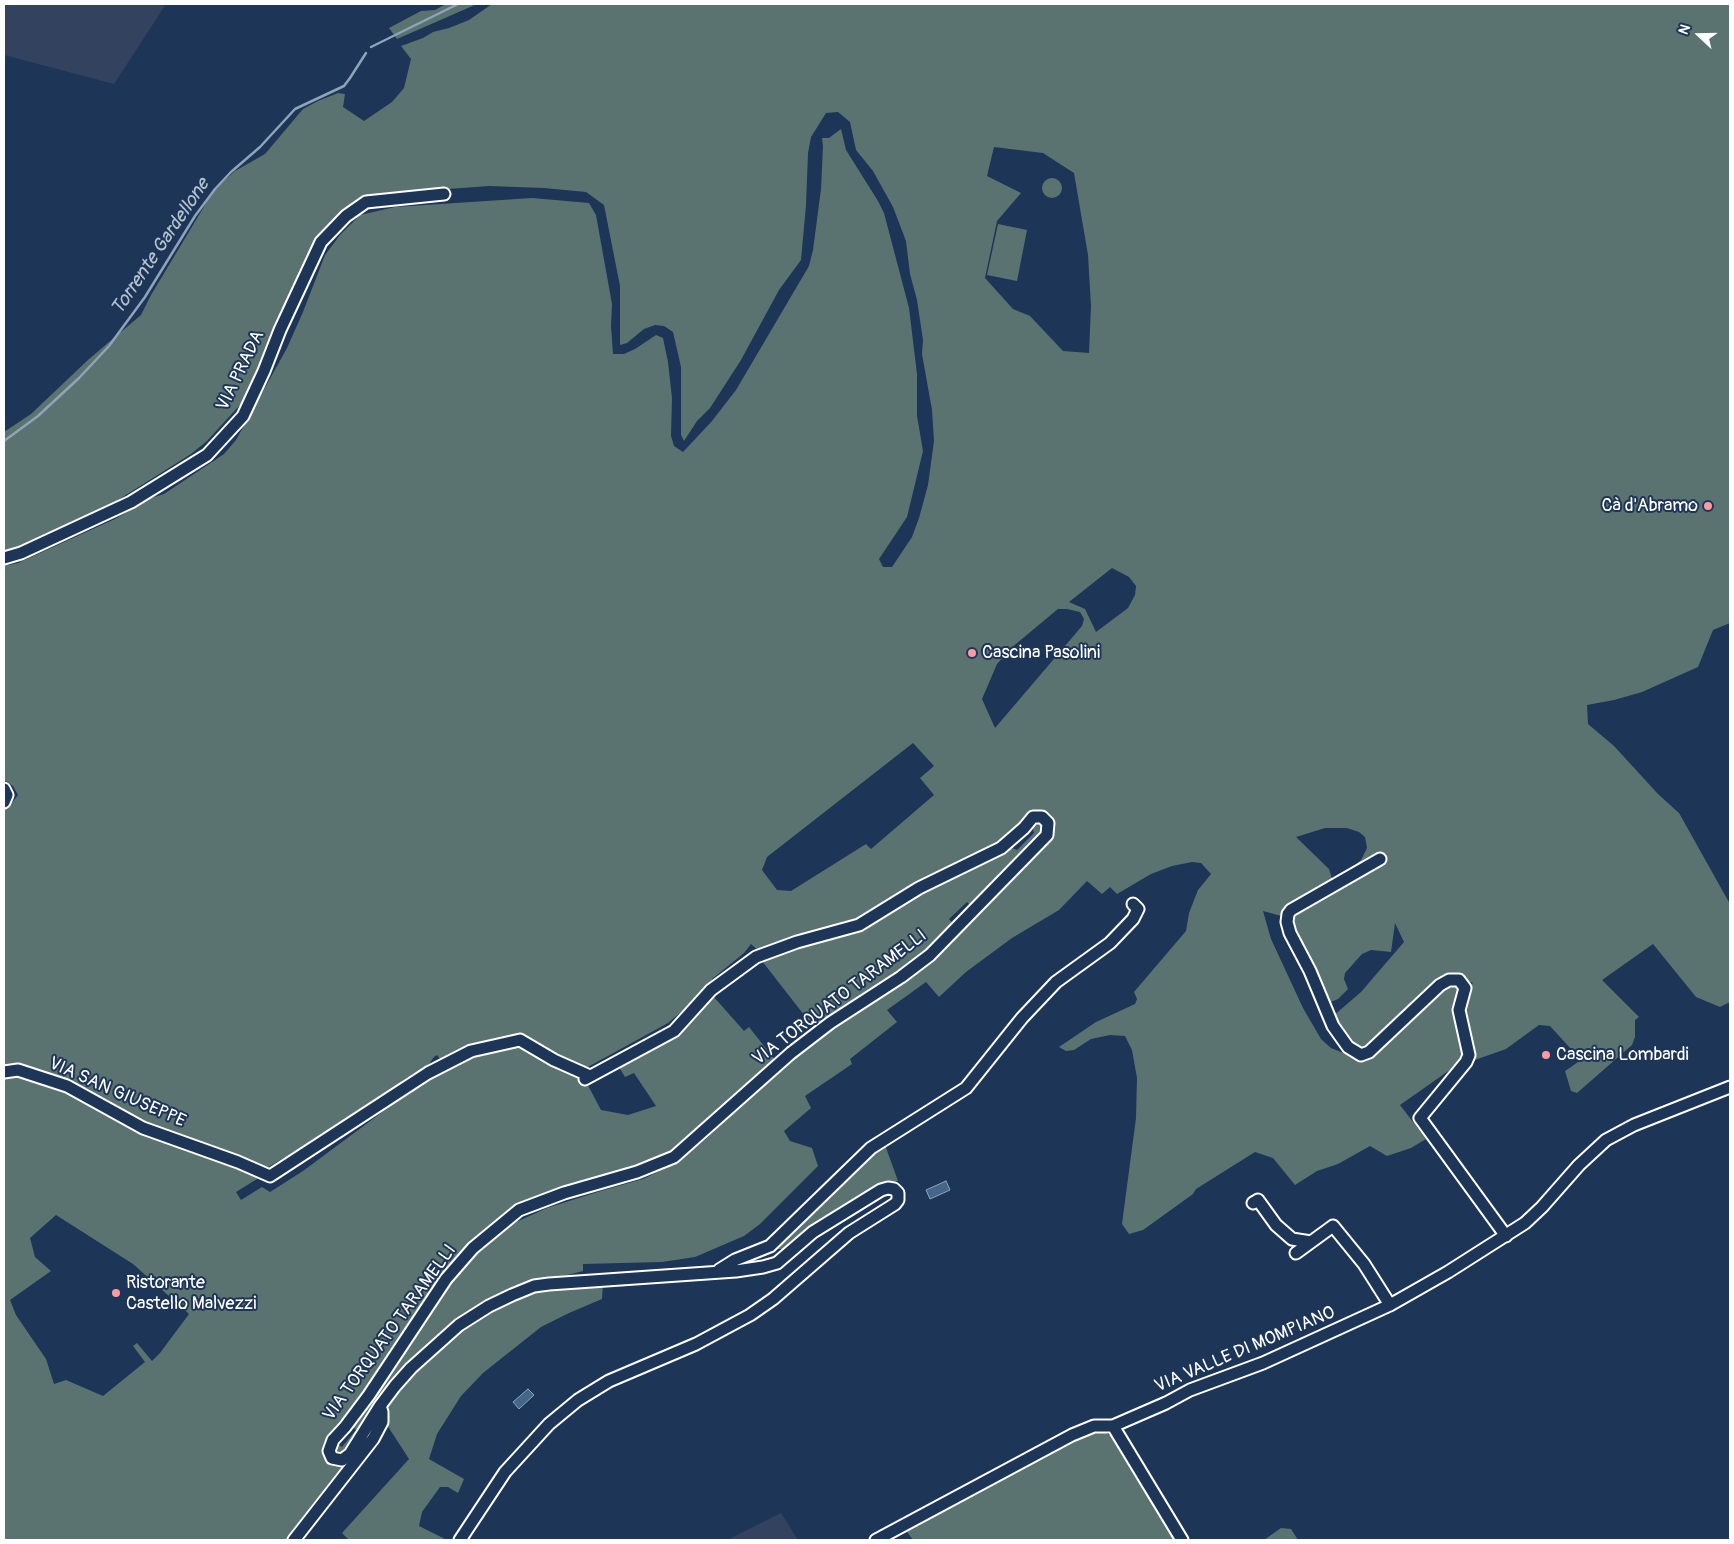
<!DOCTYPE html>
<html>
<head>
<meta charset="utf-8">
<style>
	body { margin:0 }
	#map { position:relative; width:1734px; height:1544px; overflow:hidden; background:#1d3557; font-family:Pangolin,sans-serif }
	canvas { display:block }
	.frame { position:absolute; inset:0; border:5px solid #fff; pointer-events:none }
	.north { position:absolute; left:1674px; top:10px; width:50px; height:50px; -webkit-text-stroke:4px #1d3557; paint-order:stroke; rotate:291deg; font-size:14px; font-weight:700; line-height:20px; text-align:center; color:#fff }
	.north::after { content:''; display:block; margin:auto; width:18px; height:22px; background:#fff; clip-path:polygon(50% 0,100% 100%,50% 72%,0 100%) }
</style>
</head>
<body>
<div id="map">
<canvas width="1734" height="1544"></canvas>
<div class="frame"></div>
<div class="north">N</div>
</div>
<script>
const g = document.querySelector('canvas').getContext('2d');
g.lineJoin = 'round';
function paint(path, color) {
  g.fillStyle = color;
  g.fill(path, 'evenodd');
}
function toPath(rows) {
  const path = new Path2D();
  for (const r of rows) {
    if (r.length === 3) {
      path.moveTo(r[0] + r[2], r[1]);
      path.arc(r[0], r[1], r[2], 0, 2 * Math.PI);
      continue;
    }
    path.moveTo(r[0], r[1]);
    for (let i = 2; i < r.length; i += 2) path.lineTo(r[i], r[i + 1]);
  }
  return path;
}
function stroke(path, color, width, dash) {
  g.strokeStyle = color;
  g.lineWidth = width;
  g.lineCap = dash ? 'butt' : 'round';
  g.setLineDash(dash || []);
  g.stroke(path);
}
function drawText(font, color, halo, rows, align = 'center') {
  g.font = font + ' Pangolin,sans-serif';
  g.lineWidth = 4;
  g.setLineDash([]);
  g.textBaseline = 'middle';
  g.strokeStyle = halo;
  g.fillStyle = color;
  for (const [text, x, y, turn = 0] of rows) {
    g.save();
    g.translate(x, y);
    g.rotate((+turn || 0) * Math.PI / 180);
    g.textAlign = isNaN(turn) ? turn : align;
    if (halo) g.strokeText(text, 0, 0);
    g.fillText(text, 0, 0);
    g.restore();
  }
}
paint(toPath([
	[4,4,166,4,114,84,4,55],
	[781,1513,798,1540,727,1540]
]), '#33435f');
paint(toPath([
	[446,4,477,4,397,39,389,28,421,11,435,10],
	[492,4,1730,4,1730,623,1713,630,1698,667,1642,692,1614,700,1587,705,1588,724,1614,746,1658,794,1679,813,1730,904,1730,1002,1720,1007,1696,997,1653,944,1602,980,1639,1017,1635,1020,1635,1037,1632,1045,1577,1093,1571,1091,1565,1071,1581,1060,1550,1026,1539,1025,1506,1049,1472,1061,1472,1054,1461,1011,1463,999,1468,987,1473,983,1448,973,1410,1007,1367,1050,1357,1047,1344,1036,1337,1027,1332,1017,1361,992,1404,942,1395,923,1391,952,1371,950,1362,954,1345,973,1344,979,1348,989,1338,999,1326,1004,1296,938,1290,921,1291,917,1296,910,1341,884,1339,878,1361,860,1367,848,1365,837,1359,832,1347,828,1325,828,1296,837,1329,869,1333,882,1289,907,1287,910,1285,917,1263,911,1271,939,1303,1008,1321,1039,1331,1048,1363,1061,1428,1001,1449,984,1456,983,1461,987,1457,998,1456,1012,1466,1053,1464,1060,1400,1105,1426,1139,1411,1148,1387,1156,1370,1146,1338,1164,1317,1171,1295,1185,1273,1158,1255,1152,1196,1189,1193,1194,1143,1230,1129,1234,1122,1224,1136,1118,1137,1078,1132,1050,1125,1036,1110,1035,1091,1039,1074,1050,1066,1051,1059,1047,1096,1022,1135,1004,1137,999,1134,992,1186,931,1189,913,1198,890,1211,874,1201,863,1192,862,1172,866,1151,874,1117,894,1110,887,1102,894,1087,881,1059,910,1012,938,966,972,939,997,926,982,887,1010,897,1022,850,1059,852,1064,805,1096,811,1108,784,1131,790,1141,812,1148,818,1166,760,1224,744,1236,695,1257,662,1262,583,1264,583,1271,544,1281,533,1282,488,1303,442,1335,405,1369,376,1406,354,1443,343,1456,338,1456,334,1451,336,1443,342,1447,356,1430,351,1425,437,1300,475,1254,514,1223,547,1208,604,1190,643,1179,679,1162,706,1139,783,1067,837,1025,913,976,961,932,996,897,1037,851,1051,841,1054,829,1053,819,1044,814,1034,813,1022,826,994,848,948,869,894,900,847,923,759,951,751,944,744,953,712,979,712,986,668,1023,586,1068,555,1057,519,1037,458,1049,440,1059,437,1055,434,1057,429,1064,403,1080,389,1092,329,1131,265,1169,142,1123,68,1083,18,1067,4,1068,4,808,11,804,18,795,13,786,4,780,4,565,9,565,18,563,115,519,151,498,164,494,224,454,236,440,287,348,303,312,325,255,340,235,360,215,395,207,532,198,589,203,596,215,612,304,611,326,613,354,624,354,635,349,656,335,663,338,668,362,672,398,671,436,674,446,683,452,712,421,736,390,809,266,813,250,821,189,823,146,822,138,829,138,841,129,846,150,878,201,884,213,909,308,917,374,917,416,923,451,907,517,879,559,883,567,892,567,912,537,919,518,928,485,934,441,932,410,922,354,923,340,917,300,910,274,906,241,893,207,873,171,856,150,850,122,838,112,826,113,811,137,808,153,806,205,801,260,779,290,741,360,710,408,697,421,684,441,681,435,681,367,673,332,664,326,655,325,644,329,627,343,620,345,620,286,604,205,586,192,544,188,489,186,393,193,359,200,350,208,316,245,282,309,274,338,262,368,251,389,239,406,207,441,191,454,110,505,17,551,4,555,4,432,31,414,89,359,141,315,151,295,214,190,235,171,265,154,303,109,318,101,338,93,345,94,343,107,364,121,392,102,404,88,411,59,401,46,423,38,433,32,449,28,469,20],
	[994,147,1043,153,1074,173,1088,255,1091,306,1089,353,1063,351,1030,316,1013,309,985,278,997,221,1021,193,987,176],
	[1112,568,1129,577,1136,586,1135,595,1128,608,1096,632,1085,609,1069,602],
	[1058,609,1067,609,1080,612,1084,619,1082,626,995,728,982,699,997,664,1011,648],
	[913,743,934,766,920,778,934,795,871,849,866,844,791,891,777,890,762,870,767,857],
	[1052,188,10],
	[998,224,1027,230,1017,281,987,275],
	[1038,823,1042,825,1043,829,1035,841,972,907,967,902,949,919,954,925,928,953,815,1029,762,961,785,951,846,934,921,891,1009,847,1017,850,1034,833,1032,826],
	[713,996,744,1031,749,1027,775,1060,673,1154,650,1164,555,1192,468,1250,355,1408,326,1446,324,1454,329,1461,348,1462,287,1540,4,1540,4,1077,17,1074,57,1087,260,1175,257,1179,236,1192,241,1200,262,1187,270,1192,303,1171,424,1081,463,1062,495,1049,520,1043,583,1076,601,1110,628,1115,656,1106,634,1073,625,1077,619,1067,678,1036],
	[56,1215,133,1264,189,1314,160,1353,152,1361,137,1343,133,1346,145,1362,103,1396,66,1380,54,1384,46,1359,16,1315,10,1300,51,1271,35,1257,30,1238],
	[885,1145,898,1181,886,1182,814,1228,783,1249,777,1249,776,1246,802,1220],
	[603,1284,602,1299,569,1313,541,1327,483,1373,461,1396,437,1434,429,1459,464,1479,458,1493,448,1487,440,1487,422,1512,419,1526,447,1540,349,1540,342,1533,409,1459,385,1422,385,1407,419,1368,481,1315,542,1288],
	[1094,1429,1103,1431,1114,1438,1177,1540,913,1540,905,1529],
	[1281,1528,1291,1529,1298,1540,1264,1540]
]), '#5a7370');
const water = toPath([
	[946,1181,950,1190,930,1199,926,1190,946,1181],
	[528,1389,534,1395,519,1409,513,1402,528,1389]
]);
paint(water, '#44668a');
stroke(water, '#8fa3b9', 1);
stroke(toPath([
	[371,47,458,4],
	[4,441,38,416,79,378,109,346,145,297,195,216,215,189,231,172,260,147,295,109,344,86,350,78,366,53]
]), '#8fa3b9', 2.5);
const minor = toPath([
	[4,558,21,553,131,502,207,455,243,416,264,371,280,330,321,242,346,216,366,202,444,194],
	[4,789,7,795,4,802],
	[1380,859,1291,910,1288,914,1287,922,1290,933,1310,971,1333,1026,1348,1047,1361,1055,1369,1052,1440,985,1449,980,1459,980,1465,988,1459,1010,1469,1055,1466,1062,1420,1118,1506,1236],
	[4,1072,18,1070,67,1086,143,1128,238,1162,270,1176,428,1073,471,1051,520,1040,554,1060,590,1076],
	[1253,1203,1258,1200,1276,1225,1292,1239,1311,1242],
	[1296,1253,1333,1226,1364,1264,1390,1305],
	[719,1270,735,1260,770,1246,871,1148,966,1088,1022,1018,1056,982,1110,943,1133,919,1138,909,1133,904],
	[1113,1426,1182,1540],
	[294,1540,373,1439,382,1422,382,1412,380,1406],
	[460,1540,505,1472,549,1424,578,1400,609,1381,696,1344,750,1315,773,1299,849,1233,895,1204,898,1200,898,1193,894,1189,888,1188,881,1190,813,1232,777,1263,763,1267,736,1271,549,1284,534,1286,512,1295,489,1306,459,1325,411,1368,395,1386,380,1406,350,1454,342,1460,332,1458,329,1451,333,1440,345,1427,369,1395,446,1279,473,1248,519,1210,564,1193,637,1172,674,1157,791,1053,830,1023,901,977,930,955,1047,835,1048,823,1042,817,1033,817,1024,828,1001,848,919,888,859,925,797,942,756,957,711,990,674,1031,585,1079],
	[876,1540,1072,1435,1094,1426,1113,1426,1166,1403,1190,1390,1263,1363,1390,1305,1448,1272,1525,1223,1542,1207,1579,1165,1606,1140,1634,1125,1730,1087]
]);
stroke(minor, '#fff', 15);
stroke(minor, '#1d3557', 11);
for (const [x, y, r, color] of [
	[1708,506,5,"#ff9aa2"],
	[972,653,5,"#ff9aa2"],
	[1546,1055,5,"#ff9aa2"],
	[116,1293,5,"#ff9aa2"]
]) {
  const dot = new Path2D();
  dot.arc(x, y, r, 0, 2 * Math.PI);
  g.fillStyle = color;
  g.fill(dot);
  stroke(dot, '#1d3557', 2);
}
drawText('18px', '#fff', '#1d3557', [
	["VIA PRADA",241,371,-64],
	["VIA TORQUATO TARAMELLI",840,998,-37],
	["VIA SAN GIUSEPPE",117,1093,24],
	["VIA TORQUATO TARAMELLI",390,1333,-54],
	["VIA VALLE DI MOMPIANO",1245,1350,-23]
]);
drawText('18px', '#fff', '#1d3557', [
	["Cà d'Abramo",1698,506,"right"],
	["Cascina Pasolini",982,653],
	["Cascina Lombardi",1556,1055],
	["Ristorante",126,1283],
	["Castello Malvezzi",126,1304]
], 'left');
drawText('italic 19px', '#b4c2d0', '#1d3557', [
	["Torrente Gardellone",161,247,-56]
]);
</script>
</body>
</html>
